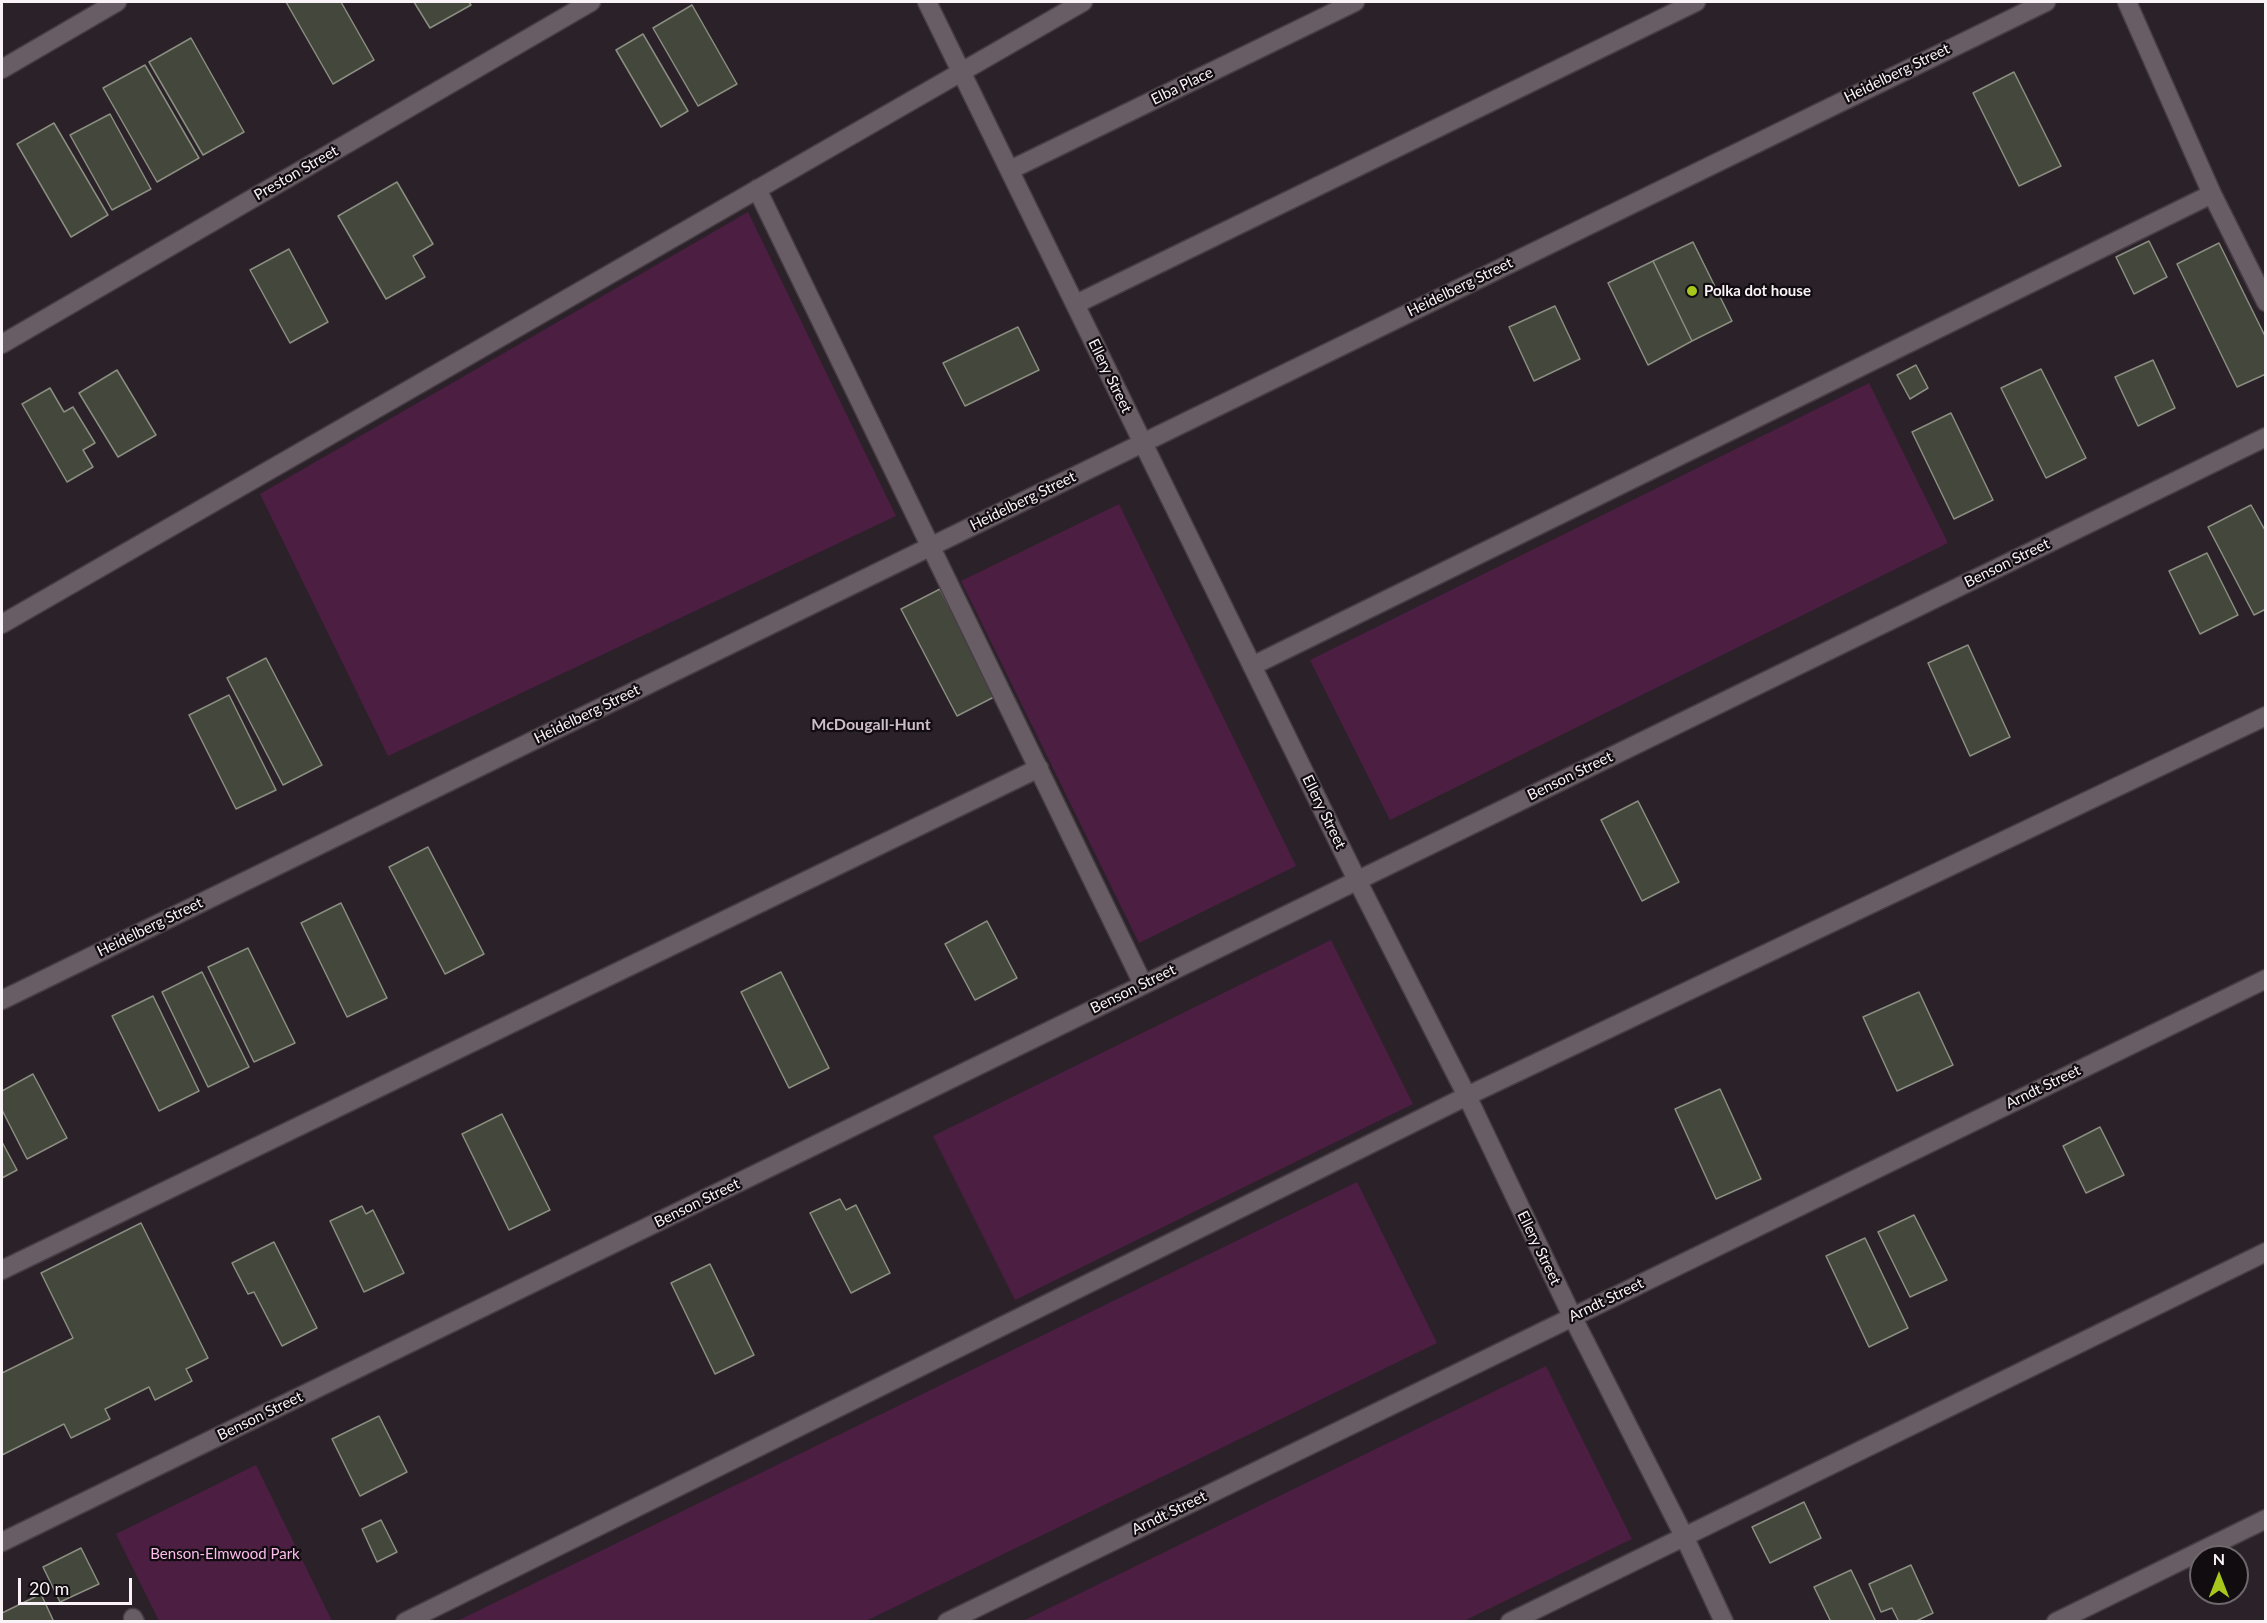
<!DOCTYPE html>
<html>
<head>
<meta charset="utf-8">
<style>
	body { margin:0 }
	#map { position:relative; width:2267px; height:1623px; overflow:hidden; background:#2b2129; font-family:Lato,sans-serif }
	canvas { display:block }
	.frame { position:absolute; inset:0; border:3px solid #f9f2f7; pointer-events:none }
	.north { position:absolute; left:2189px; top:1545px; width:60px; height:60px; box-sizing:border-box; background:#110c10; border:2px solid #6e686c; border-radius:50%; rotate:0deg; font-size:16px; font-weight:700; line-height:24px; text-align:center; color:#f9f2f7 }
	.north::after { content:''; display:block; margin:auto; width:21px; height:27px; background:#a8c71d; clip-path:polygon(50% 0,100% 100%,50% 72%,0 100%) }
	.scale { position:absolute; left:18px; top:1578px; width:114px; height:27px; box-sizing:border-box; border:3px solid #f9f2f7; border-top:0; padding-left:8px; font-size:18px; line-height:21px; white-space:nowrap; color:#f9f2f7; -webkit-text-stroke:4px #110c10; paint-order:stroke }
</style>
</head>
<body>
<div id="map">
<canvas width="2267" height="1623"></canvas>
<div class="frame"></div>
<div class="north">N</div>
<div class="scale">20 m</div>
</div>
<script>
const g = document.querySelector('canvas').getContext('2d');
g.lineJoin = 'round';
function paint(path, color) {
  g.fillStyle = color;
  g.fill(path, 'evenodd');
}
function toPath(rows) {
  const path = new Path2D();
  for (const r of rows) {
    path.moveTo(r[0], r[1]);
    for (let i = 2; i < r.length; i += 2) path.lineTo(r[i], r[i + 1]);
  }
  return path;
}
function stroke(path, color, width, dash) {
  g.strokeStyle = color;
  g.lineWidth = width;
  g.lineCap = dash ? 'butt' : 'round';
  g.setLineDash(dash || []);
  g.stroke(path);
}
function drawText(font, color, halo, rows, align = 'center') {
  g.font = font + ' Lato,sans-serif';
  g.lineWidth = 4.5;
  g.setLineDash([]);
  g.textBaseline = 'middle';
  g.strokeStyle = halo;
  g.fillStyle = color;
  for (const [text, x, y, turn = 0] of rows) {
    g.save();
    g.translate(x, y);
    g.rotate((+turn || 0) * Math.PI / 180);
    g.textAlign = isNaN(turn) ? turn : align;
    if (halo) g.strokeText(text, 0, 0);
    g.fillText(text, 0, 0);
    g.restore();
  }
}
paint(toPath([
	[748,212,896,516,388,756,260,494],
	[1869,383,1948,543,1390,820,1310,660],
	[1119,504,1296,866,1139,943,961,581],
	[1331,940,1413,1104,1015,1300,933,1136],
	[1357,1182,1437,1343,866,1621,457,1621],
	[1546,1366,1632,1539,1464,1621,1023,1621],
	[256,1465,332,1621,159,1621,116,1534]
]), '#4b1e42');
const building = toPath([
	[286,2,341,2,374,60,333,84,286,2],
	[414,2,469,2,471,5,430,28,414,2],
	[692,5,737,84,698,106,653,28,692,5],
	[643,34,688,111,661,127,616,50,643,34],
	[191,38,244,132,203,155,149,62,191,38],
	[145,65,199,158,157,182,103,88,145,65],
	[2014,72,2061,166,2019,186,1973,93,2014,72],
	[110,114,151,189,112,210,70,135,110,114],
	[54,123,108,215,71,237,17,144,54,123],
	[397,182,433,244,413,256,425,277,386,299,338,216,397,182],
	[2149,241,2167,277,2134,294,2116,257,2149,241],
	[1693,242,1732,321,1692,341,1653,261,1693,242],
	[2219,243,2266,338,2266,374,2237,387,2177,264,2219,243],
	[289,249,328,322,290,343,250,270,289,249],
	[1653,261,1692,341,1648,365,1608,283,1653,261],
	[1555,306,1580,359,1534,381,1509,327,1555,306],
	[1018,327,1039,370,965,406,943,363,1018,327],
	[2153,360,2175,408,2138,426,2115,377,2153,360],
	[1916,365,1928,388,1910,399,1897,375,1916,365],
	[2041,369,2086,458,2046,478,2001,388,2041,369],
	[117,370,156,435,118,457,79,393,117,370],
	[50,388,64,412,73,407,95,443,83,450,93,467,67,482,22,404,50,388],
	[1951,413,1993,500,1954,519,1912,432,1951,413],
	[2251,505,2266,532,2266,609,2254,615,2208,527,2251,505],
	[2207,553,2238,615,2200,634,2169,571,2207,553],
	[940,589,996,696,957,716,901,609,940,589],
	[1968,645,2010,737,1970,756,1928,663,1968,645],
	[266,658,322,765,283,785,227,678,266,658],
	[229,695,276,790,236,809,189,715,229,695],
	[1638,801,1679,882,1642,901,1601,820,1638,801],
	[428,847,484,954,445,974,389,867,428,847],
	[341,903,387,998,347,1017,301,923,341,903],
	[987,921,1017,978,975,1000,945,944,987,921],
	[248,948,295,1043,254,1062,208,967,248,948],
	[202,972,249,1067,208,1087,162,992,202,972],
	[781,972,829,1068,789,1088,741,992,781,972],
	[1919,992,1953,1065,1897,1091,1863,1017,1919,992],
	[153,996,199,1091,159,1111,112,1016,153,996],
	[33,1074,67,1138,27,1159,2,1110,2,1091,33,1074],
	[1720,1089,1761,1179,1716,1199,1675,1109,1720,1089],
	[502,1114,550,1210,509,1230,462,1134,502,1114],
	[2100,1127,2124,1175,2086,1193,2063,1146,2100,1127],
	[2,1142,17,1170,2,1178,2,1142],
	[840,1199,846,1210,856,1205,890,1273,851,1293,810,1213,840,1199],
	[362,1206,366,1214,373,1210,404,1273,364,1292,330,1221,362,1206],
	[1914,1215,1947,1280,1910,1297,1878,1232,1914,1215],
	[141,1223,208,1358,186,1369,192,1381,155,1400,149,1387,105,1409,110,1419,71,1438,64,1424,2,1455,2,1373,73,1338,41,1273,141,1223],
	[1865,1238,1908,1328,1869,1347,1826,1256,1865,1238],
	[274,1242,317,1328,282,1346,254,1292,248,1294,232,1263,274,1242],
	[710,1264,754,1355,715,1374,671,1283,710,1264],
	[379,1416,407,1472,360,1496,332,1439,379,1416],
	[1804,1502,1821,1538,1770,1563,1752,1527,1804,1502],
	[381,1520,397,1552,377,1562,362,1529,381,1520],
	[81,1548,99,1584,60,1602,43,1567,81,1548],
	[1911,1565,1933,1613,1914,1622,1899,1622,1892,1608,1881,1612,1869,1584,1911,1565],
	[1851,1570,1876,1622,1831,1622,1814,1587,1851,1570],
	[41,1594,54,1622,2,1622,2,1613,41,1594]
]);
paint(building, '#44483c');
stroke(building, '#8a8e80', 1.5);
const minor = toPath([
	[927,2,1357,880,1467,1096,1572,1316,1684,1536,1724,1622],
	[2127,2,2212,194,2266,302],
	[2,69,117,2],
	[1010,170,1355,2],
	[757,189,1143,984],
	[1076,304,1696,2],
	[2,344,591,2],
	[2,624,1083,2],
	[1252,666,2212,194],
	[2,1000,2046,2],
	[2,1270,1039,768],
	[2,1542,2266,437],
	[133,1618,135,1622],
	[405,1622,1467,1096,2266,716],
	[947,1622,2266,979],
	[1510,1622,2266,1252],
	[2056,1622,2266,1519]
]);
stroke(minor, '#463d44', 21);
stroke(minor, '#685c65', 18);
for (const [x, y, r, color] of [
	[1692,291,6,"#a8c71d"]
]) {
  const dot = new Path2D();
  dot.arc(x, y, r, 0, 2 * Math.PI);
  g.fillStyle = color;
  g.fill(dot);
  stroke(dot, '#110c10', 2);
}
drawText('15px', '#f9f2f7', '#110c10', [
	["Heidelberg Street",1897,73,-26],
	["Elba Place",1182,86,-26],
	["Preston Street",296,173,-30],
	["Heidelberg Street",1460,287,-26],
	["Ellery Street",1110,376,64],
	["Heidelberg Street",1023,501,-26],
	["Benson Street",2007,563,-26],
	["Heidelberg Street",587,714,-26],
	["Benson Street",1570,776,-26],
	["Ellery Street",1324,812,64],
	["Heidelberg Street",150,927,-26],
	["Benson Street",1133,989,-26],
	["Arndt Street",2043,1087,-26],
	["Benson Street",697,1203,-26],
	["Ellery Street",1539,1248,64],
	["Arndt Street",1606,1300,-26],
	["Benson Street",260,1416,-26],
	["Arndt Street",1169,1513,-26]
]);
drawText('bold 15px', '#f9f2f7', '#110c10', [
	["Polka dot house",1704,291]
], 'left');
drawText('15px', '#fdbded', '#110c10', [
	["Benson-Elmwood Park",225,1554]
]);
drawText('bold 16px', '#ccbec9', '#110c10', [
	["McDougall-Hunt",871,725]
]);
</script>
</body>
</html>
